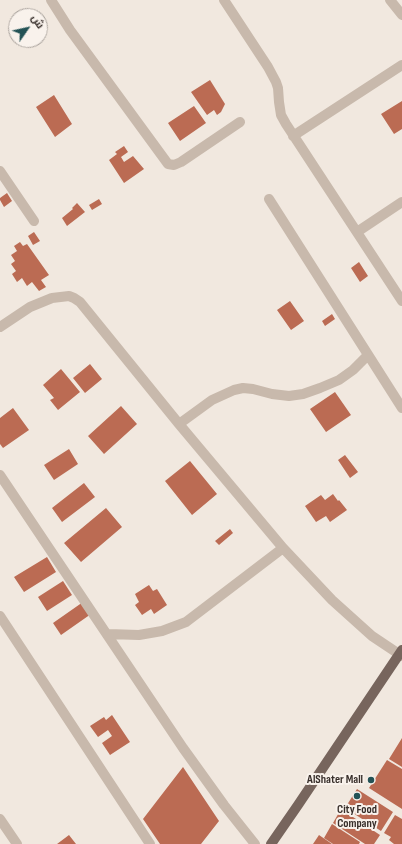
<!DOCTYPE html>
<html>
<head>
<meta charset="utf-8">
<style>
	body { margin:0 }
	#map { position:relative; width:402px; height:844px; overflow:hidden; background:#f1e8df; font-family:"Sofia Sans Condensed",Cairo,sans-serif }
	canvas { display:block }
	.north { position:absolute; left:8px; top:8px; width:40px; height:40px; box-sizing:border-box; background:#f9f2ec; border:1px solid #aba49e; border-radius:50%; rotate:56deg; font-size:11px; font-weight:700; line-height:16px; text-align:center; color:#372e2a }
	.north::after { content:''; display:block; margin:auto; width:14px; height:18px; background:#235255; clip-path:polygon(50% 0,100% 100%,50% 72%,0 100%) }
</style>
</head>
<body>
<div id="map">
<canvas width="402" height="844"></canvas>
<div class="north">ش</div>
</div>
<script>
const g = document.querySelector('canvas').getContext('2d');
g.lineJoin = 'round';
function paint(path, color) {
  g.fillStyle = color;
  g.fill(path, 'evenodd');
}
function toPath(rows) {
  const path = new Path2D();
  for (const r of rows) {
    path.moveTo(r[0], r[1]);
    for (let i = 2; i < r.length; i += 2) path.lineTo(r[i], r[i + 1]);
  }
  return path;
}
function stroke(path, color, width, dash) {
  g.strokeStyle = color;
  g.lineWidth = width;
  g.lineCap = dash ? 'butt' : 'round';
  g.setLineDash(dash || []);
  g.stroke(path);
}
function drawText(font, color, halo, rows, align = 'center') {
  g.font = font + ' "Sofia Sans Condensed",sans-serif';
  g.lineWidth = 4;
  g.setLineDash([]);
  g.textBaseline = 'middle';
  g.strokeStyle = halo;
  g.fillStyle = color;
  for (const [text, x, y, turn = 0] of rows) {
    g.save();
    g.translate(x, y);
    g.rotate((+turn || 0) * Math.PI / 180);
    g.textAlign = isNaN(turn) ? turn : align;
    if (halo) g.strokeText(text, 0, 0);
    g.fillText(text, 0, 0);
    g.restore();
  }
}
paint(toPath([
	[210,80,225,104,221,112,217,115,214,110,207,115,191,92],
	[54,95,72,124,55,137,36,107],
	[402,101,402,129,394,134,381,114],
	[194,106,206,123,180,141,168,123],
	[124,146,128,152,121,157,124,162,133,156,144,169,124,183,109,160,117,154,115,152],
	[7,193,12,201,4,207,0,200,0,198],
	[99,199,102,204,92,210,89,205],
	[77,203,85,212,67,226,62,218,73,209,72,208],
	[34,232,40,241,33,245,28,236],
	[20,242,23,246,27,244,49,275,41,280,46,287,39,291,32,282,27,286,22,278,17,282,12,274,16,271,11,264,15,261,11,255,17,251,14,246],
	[359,262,368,276,360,282,351,268],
	[290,301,304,321,291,330,277,310],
	[332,314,335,319,325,326,322,321],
	[90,364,102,379,85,393,73,378],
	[61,369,80,392,58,410,50,400,54,398,43,385],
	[335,392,351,415,326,432,310,409],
	[121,406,137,424,104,454,88,436],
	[13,408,29,430,3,448,0,444,0,418],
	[69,449,78,464,54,480,44,465],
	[345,455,358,472,350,478,338,460],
	[190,461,217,494,192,515,165,481],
	[84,483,95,497,62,522,52,508],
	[333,494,338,501,339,500,347,510,330,522,326,516,316,522,305,506,321,495,325,500],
	[106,508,122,527,81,562,64,543],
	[230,529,233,533,219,545,215,541],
	[47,557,56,572,24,592,14,577],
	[63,581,72,595,47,611,38,597],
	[149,585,153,591,157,589,167,605,154,614,151,609,142,615,135,605,139,602,135,594],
	[83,602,91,614,61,635,53,623],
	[112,715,130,742,110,755,102,743,112,736,108,730,98,737,90,726,104,717,106,720],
	[402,738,402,767,389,759],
	[387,760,402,769,402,809,369,788],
	[183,767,219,821,201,844,160,844,143,819],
	[357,789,393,812,381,831,345,808],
	[341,809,380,835,374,844,365,844,333,823],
	[395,815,402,819,402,844,394,844,389,840,391,837,384,833],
	[332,824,360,842,359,844,333,844,324,838],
	[69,835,76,844,57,844],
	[319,835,332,844,313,844]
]), '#bb6b53');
stroke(toPath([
	[51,0,70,30,168,164,174,165,181,162,240,122],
	[224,0,268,67,276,82,278,88,279,102,281,115,286,124,402,301],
	[390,0,402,15],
	[293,136,402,65],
	[0,171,34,221],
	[269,199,402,408],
	[357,232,402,202],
	[0,327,30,307,52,298,69,296,74,298,80,302,179,424,283,548,332,600,372,636,402,656],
	[179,424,212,400,234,390,243,388,253,389,272,394,289,396,303,394,320,388,339,380,353,370,368,355],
	[0,475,183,748,224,805,255,844],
	[0,616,150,844],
	[108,634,139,635,162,631,186,622,283,548],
	[0,819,17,844]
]), '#c8b9ac', 10);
stroke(toPath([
	[271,844,298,805,402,650]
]), '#77655d', 10);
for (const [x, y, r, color] of [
	[371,780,4,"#235255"],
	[357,796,4,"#235255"]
]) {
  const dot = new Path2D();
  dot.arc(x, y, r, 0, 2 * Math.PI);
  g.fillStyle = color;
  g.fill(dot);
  stroke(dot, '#f9f2ec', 1.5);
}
drawText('bold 12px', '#372e2a', '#f9f2ec', [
	["AlShater Mall",363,780],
	["City Food",357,810,"center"],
	["Company",357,824,"center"]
], 'right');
</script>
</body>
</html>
